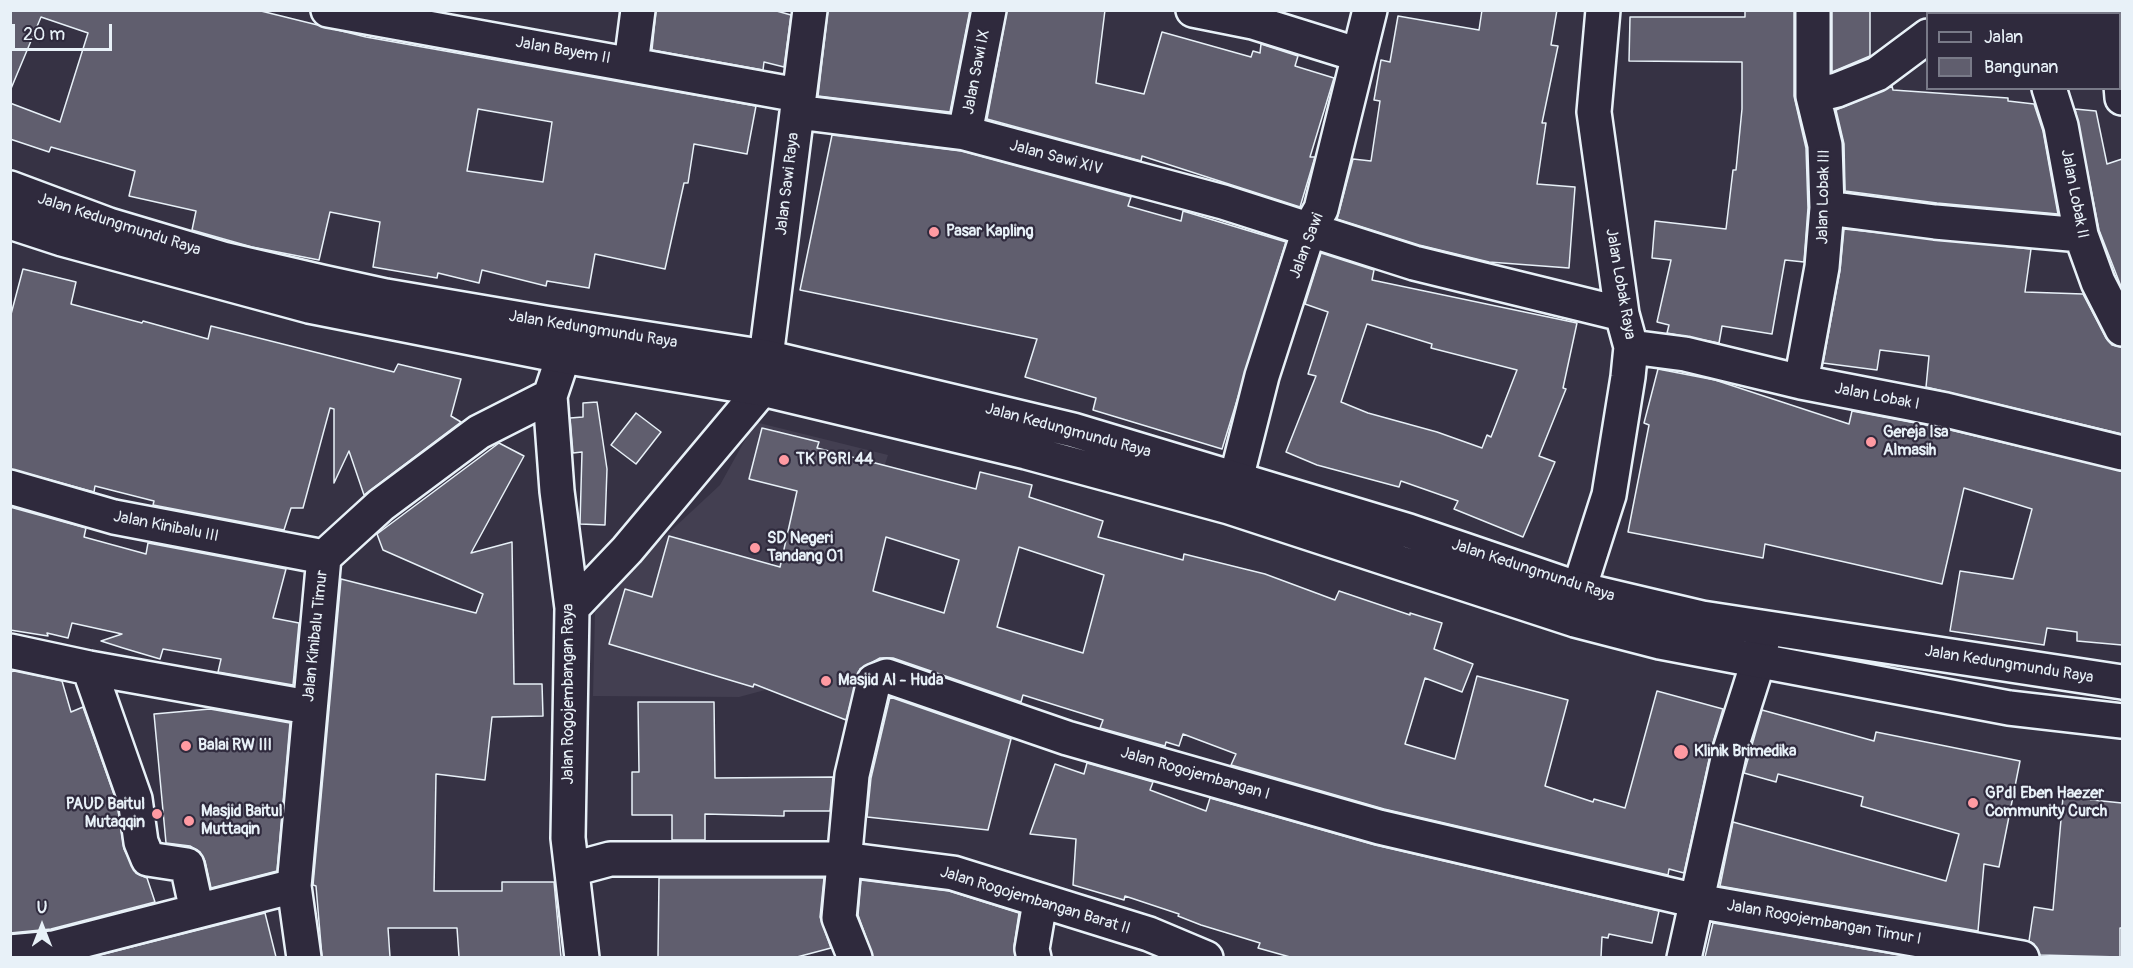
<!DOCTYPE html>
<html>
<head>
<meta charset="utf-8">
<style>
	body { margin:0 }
	#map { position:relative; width:2133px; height:968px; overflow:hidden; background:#363244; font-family:Pangolin,sans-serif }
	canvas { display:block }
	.frame { position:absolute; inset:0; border:12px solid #e8f1f8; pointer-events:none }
	.legend { position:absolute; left:1926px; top:12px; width:195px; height:78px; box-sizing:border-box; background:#2f2a3d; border:2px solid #797a88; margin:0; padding:8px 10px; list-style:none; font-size:18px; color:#e8f1f8 }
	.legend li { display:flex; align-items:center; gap:12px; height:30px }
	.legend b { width:30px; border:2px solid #797a88 }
	.north { position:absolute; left:12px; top:896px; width:60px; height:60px; -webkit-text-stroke:4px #2f2a3d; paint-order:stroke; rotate:0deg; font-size:16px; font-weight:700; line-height:24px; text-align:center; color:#e8f1f8 }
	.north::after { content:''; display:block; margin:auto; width:21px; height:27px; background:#e8f1f8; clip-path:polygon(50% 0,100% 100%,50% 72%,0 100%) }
	.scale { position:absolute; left:12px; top:24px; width:100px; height:27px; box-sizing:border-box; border:3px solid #e8f1f8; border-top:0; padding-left:8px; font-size:18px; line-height:21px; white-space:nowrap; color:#e8f1f8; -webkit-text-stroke:4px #2f2a3d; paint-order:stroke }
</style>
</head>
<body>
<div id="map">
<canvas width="2133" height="968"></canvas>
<div class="frame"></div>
<ul class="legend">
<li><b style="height:8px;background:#2f2a3d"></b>Jalan</li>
<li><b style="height:16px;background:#605e6e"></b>Bangunan</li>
</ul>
<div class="north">U</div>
<div class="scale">20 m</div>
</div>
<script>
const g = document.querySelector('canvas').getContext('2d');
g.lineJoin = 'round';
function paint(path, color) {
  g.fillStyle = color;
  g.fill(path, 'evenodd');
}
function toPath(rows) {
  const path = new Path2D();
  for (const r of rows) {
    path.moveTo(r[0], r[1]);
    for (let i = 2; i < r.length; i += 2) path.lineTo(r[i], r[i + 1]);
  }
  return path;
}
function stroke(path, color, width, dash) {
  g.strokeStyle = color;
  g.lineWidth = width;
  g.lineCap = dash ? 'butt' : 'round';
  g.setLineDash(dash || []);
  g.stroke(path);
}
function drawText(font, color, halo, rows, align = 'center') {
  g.font = font + ' Pangolin,sans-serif';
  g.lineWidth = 4.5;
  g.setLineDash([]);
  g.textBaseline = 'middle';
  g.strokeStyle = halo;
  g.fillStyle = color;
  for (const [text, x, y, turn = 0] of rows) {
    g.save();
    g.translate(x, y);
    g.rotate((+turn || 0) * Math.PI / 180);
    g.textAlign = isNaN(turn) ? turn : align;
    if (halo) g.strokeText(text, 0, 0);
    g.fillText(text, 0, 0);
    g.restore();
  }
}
paint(toPath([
	[755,422,888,455,863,532,797,629,765,690,739,697,593,696,595,612,634,565,720,485]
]), '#433f51');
const building = toPath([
	[10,10,257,10,366,37,756,106,747,154,694,144,688,183,684,183,665,269,595,254,589,288,547,281,546,286,482,270,479,283,438,273,437,278,373,267,380,222,330,212,319,260,252,247,192,230,196,211,129,196,135,171,51,147,49,152,10,139,10,103,60,122,88,33,41,17,10,91,10,10],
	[478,109,552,122,543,182,467,171,478,109],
	[656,10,773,10,791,15,784,67,764,62,763,70,652,50,656,10],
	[828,10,970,10,950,112,818,96,828,10],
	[1007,10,1105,10,1096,83,1144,94,1162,32,1251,57,1253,51,1260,53,1261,44,1298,56,1295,66,1334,78,1310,157,1315,157,1300,207,1142,156,1141,161,987,119,1007,10],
	[1482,10,1557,10,1551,45,1558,46,1542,123,1546,123,1537,184,1575,187,1569,268,1489,262,1419,245,1337,219,1353,159,1371,161,1380,101,1374,100,1381,60,1390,62,1398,16,1479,30,1482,10],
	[1745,10,1794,10,1794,96,1806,148,1808,208,1804,262,1785,260,1772,334,1722,326,1719,343,1667,333,1669,325,1657,322,1671,260,1652,258,1655,221,1726,229,1733,170,1736,170,1742,109,1742,62,1629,61,1630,17,1745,17,1745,10],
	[1832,10,1870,10,1870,56,1832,72,1832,10],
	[1892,86,1893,90,2008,98,2008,101,2034,104,2043,131,2058,214,1937,203,1845,191,1844,144,1836,110,1892,86],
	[2075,109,2096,111,2107,164,2122,159,2122,289,2099,230,2075,109],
	[832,135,961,151,1131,197,1128,206,1181,221,1183,211,1286,242,1222,449,1093,410,1096,398,1025,377,1037,339,800,290,832,135],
	[1844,229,2031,249,2025,292,2083,294,2106,338,2112,345,2122,347,2122,434,1926,387,1929,356,1880,350,1877,370,1823,363,1840,270,1844,229],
	[1321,253,1374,270,1372,280,1577,323,1563,388,1566,389,1539,456,1555,462,1523,537,1454,509,1458,501,1401,481,1399,487,1317,465,1286,452,1316,376,1308,374,1328,312,1305,304,1321,253],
	[1367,324,1432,344,1431,348,1517,370,1491,437,1487,435,1482,448,1437,432,1368,413,1341,402,1367,324],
	[23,269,76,282,71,304,142,323,143,321,208,339,211,326,394,372,398,364,461,379,451,416,461,422,364,495,349,451,334,483,334,409,330,408,303,508,291,508,284,530,153,505,154,501,95,486,94,492,10,469,10,318,23,269],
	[1658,369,1715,380,1849,424,1852,411,1942,428,2122,471,2122,645,2077,641,2077,632,2047,628,2044,645,1950,631,1960,571,2013,579,2032,509,1964,488,1942,584,1765,544,1763,558,1628,532,1649,425,1644,423,1658,369],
	[597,402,607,469,605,525,580,524,582,452,573,453,570,418,583,417,583,403,597,402],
	[636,413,661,432,636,464,611,445,636,413],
	[762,428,819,442,817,448,976,489,980,472,1032,485,1029,497,1103,521,1098,537,1183,560,1184,554,1265,574,1335,600,1339,591,1410,615,1410,613,1442,623,1434,649,1473,664,1462,692,1425,678,1405,744,1455,759,1477,676,1568,700,1545,786,1593,802,1594,799,1625,808,1657,691,1723,709,1712,746,1684,873,1669,869,1668,875,1384,809,1231,765,1236,754,1183,734,1179,746,1166,742,1165,746,1100,728,1103,720,1023,695,1021,702,893,658,880,658,860,669,846,720,754,684,753,687,609,644,625,589,652,597,669,536,780,567,797,491,749,479,762,428],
	[886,537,959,560,944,613,873,591,886,537],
	[1019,547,1104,575,1083,653,997,627,1019,547],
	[499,443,524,456,471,553,512,542,514,684,542,684,543,716,492,717,485,780,436,774,434,891,502,891,502,882,554,882,561,957,459,957,457,928,388,928,390,957,322,957,316,886,313,885,341,579,476,613,483,594,383,550,377,534,499,443],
	[10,507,86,528,84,537,146,554,148,543,286,569,273,618,299,623,293,685,218,672,221,659,163,649,160,659,123,648,101,641,122,634,72,623,68,638,47,633,48,636,10,630,10,507],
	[14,671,62,681,71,712,83,707,117,803,124,849,136,873,147,878,155,902,51,929,10,933,10,672,14,671],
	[890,697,1011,739,988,830,867,817,871,778,890,697],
	[638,702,714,702,715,778,833,777,830,811,784,811,784,816,705,814,705,840,672,840,672,815,632,815,632,772,639,772,638,702],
	[210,709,290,723,277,871,211,888,205,861,200,852,190,846,166,843,154,714,210,709],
	[1762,710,1874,741,1876,732,2020,761,1999,867,1984,864,1978,931,1720,886,1733,822,1946,881,1959,834,1861,806,1863,797,1778,774,1776,782,1744,773,1762,710],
	[1087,763,1153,782,1150,790,1206,811,1210,798,1375,845,1659,911,1652,943,1609,934,1608,938,1602,937,1601,957,1290,957,1258,948,1260,943,1201,925,1178,916,1179,914,1125,896,1124,900,1073,885,1076,839,1030,834,1055,764,1084,774,1087,763],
	[2063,797,2122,803,2122,928,2120,928,2120,957,2040,955,2034,944,2029,941,2034,907,2053,910,2063,797],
	[659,878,824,878,820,917,831,948,797,957,658,957,659,878],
	[861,880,949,891,1019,913,1014,946,1015,957,873,957,858,915,861,880],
	[265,913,276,957,92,957,265,913],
	[1713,923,1911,957,1705,957,1713,923]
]);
paint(building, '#605e6e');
stroke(building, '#e8f1f8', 1.5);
const street = toPath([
	[328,10,798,95],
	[1193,10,1253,22,1359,55],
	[1962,10,1968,14],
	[2112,10,2112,14],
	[631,64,638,10],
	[2120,73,2122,98],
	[2049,88,2061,126,2081,235,2098,282,2122,329],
	[1813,96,1837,90,1877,74,1928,36],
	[797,112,965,133,1223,202,1414,263,1622,314],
	[965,133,989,10],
	[1827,208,1935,222,2081,235],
	[1631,347,1685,354,1801,382,1946,410,2122,453],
	[1801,382,1822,267,1827,208,1825,145,1813,96,1813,10],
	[550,396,557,491,572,608,568,838,582,958],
	[1236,479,1262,376,1309,230,1321,209,1370,10],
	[10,487,114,517,324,557],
	[1579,589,1609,495,1628,377,1631,347,1622,314,1594,112,1603,10],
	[572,608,627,550,762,389,810,10],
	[10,651,89,668,308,707],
	[89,668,135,799,141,842,148,859,187,865,197,911],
	[573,869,610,859,843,859,953,873,1149,934,1206,958],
	[10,952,54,948,294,886],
	[304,958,294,886,324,557,381,505,479,432,550,396,572,330],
	[855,958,839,918,852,775,874,681,887,676,1067,738,1379,827,1697,901,2022,958],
	[1034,958,1032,949,1040,902],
	[1684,958,1730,750,1758,662,1764,633]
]);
const secondary = toPath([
	[10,188,109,225,223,259,322,282,386,296,545,323,766,357,1073,430,1409,531,1579,589,1702,618,2122,682],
	[10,222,62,239,309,306,562,356,762,389,1026,452,1229,507,1575,620,1660,642,2009,708,2122,721]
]);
stroke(street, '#e8f1f8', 38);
stroke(secondary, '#e8f1f8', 38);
stroke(street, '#2f2a3d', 33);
stroke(secondary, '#2f2a3d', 33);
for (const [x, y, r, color] of [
	[934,232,6,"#ff9aa2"],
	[1871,442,6,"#ff9aa2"],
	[784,460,6,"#ff9aa2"],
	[755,548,6,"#ff9aa2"],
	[826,681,6,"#ff9aa2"],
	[186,746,6,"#ff9aa2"],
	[1681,752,8,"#ff9aa2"],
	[1973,803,6,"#ff9aa2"],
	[157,814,6,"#ff9aa2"],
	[189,821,6,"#ff9aa2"]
]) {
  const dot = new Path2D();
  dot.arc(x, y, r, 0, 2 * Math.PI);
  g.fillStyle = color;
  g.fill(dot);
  stroke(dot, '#2f2a3d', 2);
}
drawText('16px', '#e8f1f8', '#2f2a3d', [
	["Jalan Bayem II",563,51,10],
	["Jalan Sawi IX",977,72,-79],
	["Jalan Sawi XIV",1056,158,15],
	["Jalan Sawi Raya",788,184,-83],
	["Jalan Lobak II",2074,194,79],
	["Jalan Lobak III",1824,197,-89],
	["Jalan Kedungmundu Raya",119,225,18],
	["Jalan Sawi",1307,246,-69],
	["Jalan Lobak Raya",1620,284,80],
	["Jalan Kedungmundu Raya",593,330,9],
	["Jalan Lobak I",1877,397,11],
	["Jalan Kedungmundu Raya",1068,431,15],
	["Jalan Kinibalu III",166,527,11],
	["Jalan Kedungmundu Raya",1533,571,18],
	["Jalan Kinibalu Timur",316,636,-84],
	["Jalan Kedungmundu Raya",2009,665,9],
	["Jalan Rogojembangan Raya",569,694,-90],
	["Jalan Rogojembangan I",1195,774,16],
	["Jalan Rogojembangan Barat II",1035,901,17],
	["Jalan Rogojembangan Timur I",1824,923,10]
]);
drawText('bold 16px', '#e8f1f8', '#2f2a3d', [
	["Pasar Kapling",946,232],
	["Gereja Isa",1883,433],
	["Almasih",1883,451],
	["TK PGRI 44",796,460],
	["SD Negeri",767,539],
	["Tandang 01",767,557],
	["Masjid Al - Huda",838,681],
	["Balai RW III",198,746],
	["Klinik Brimedika",1694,752],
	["GPdI Eben Haezer",1985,794],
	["Community Curch",1985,812],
	["PAUD Baitul",145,805,"right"],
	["Mutaqqin",145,823,"right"],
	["Masjid Baitul",201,812],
	["Muttaqin",201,830]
], 'left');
</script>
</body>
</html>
